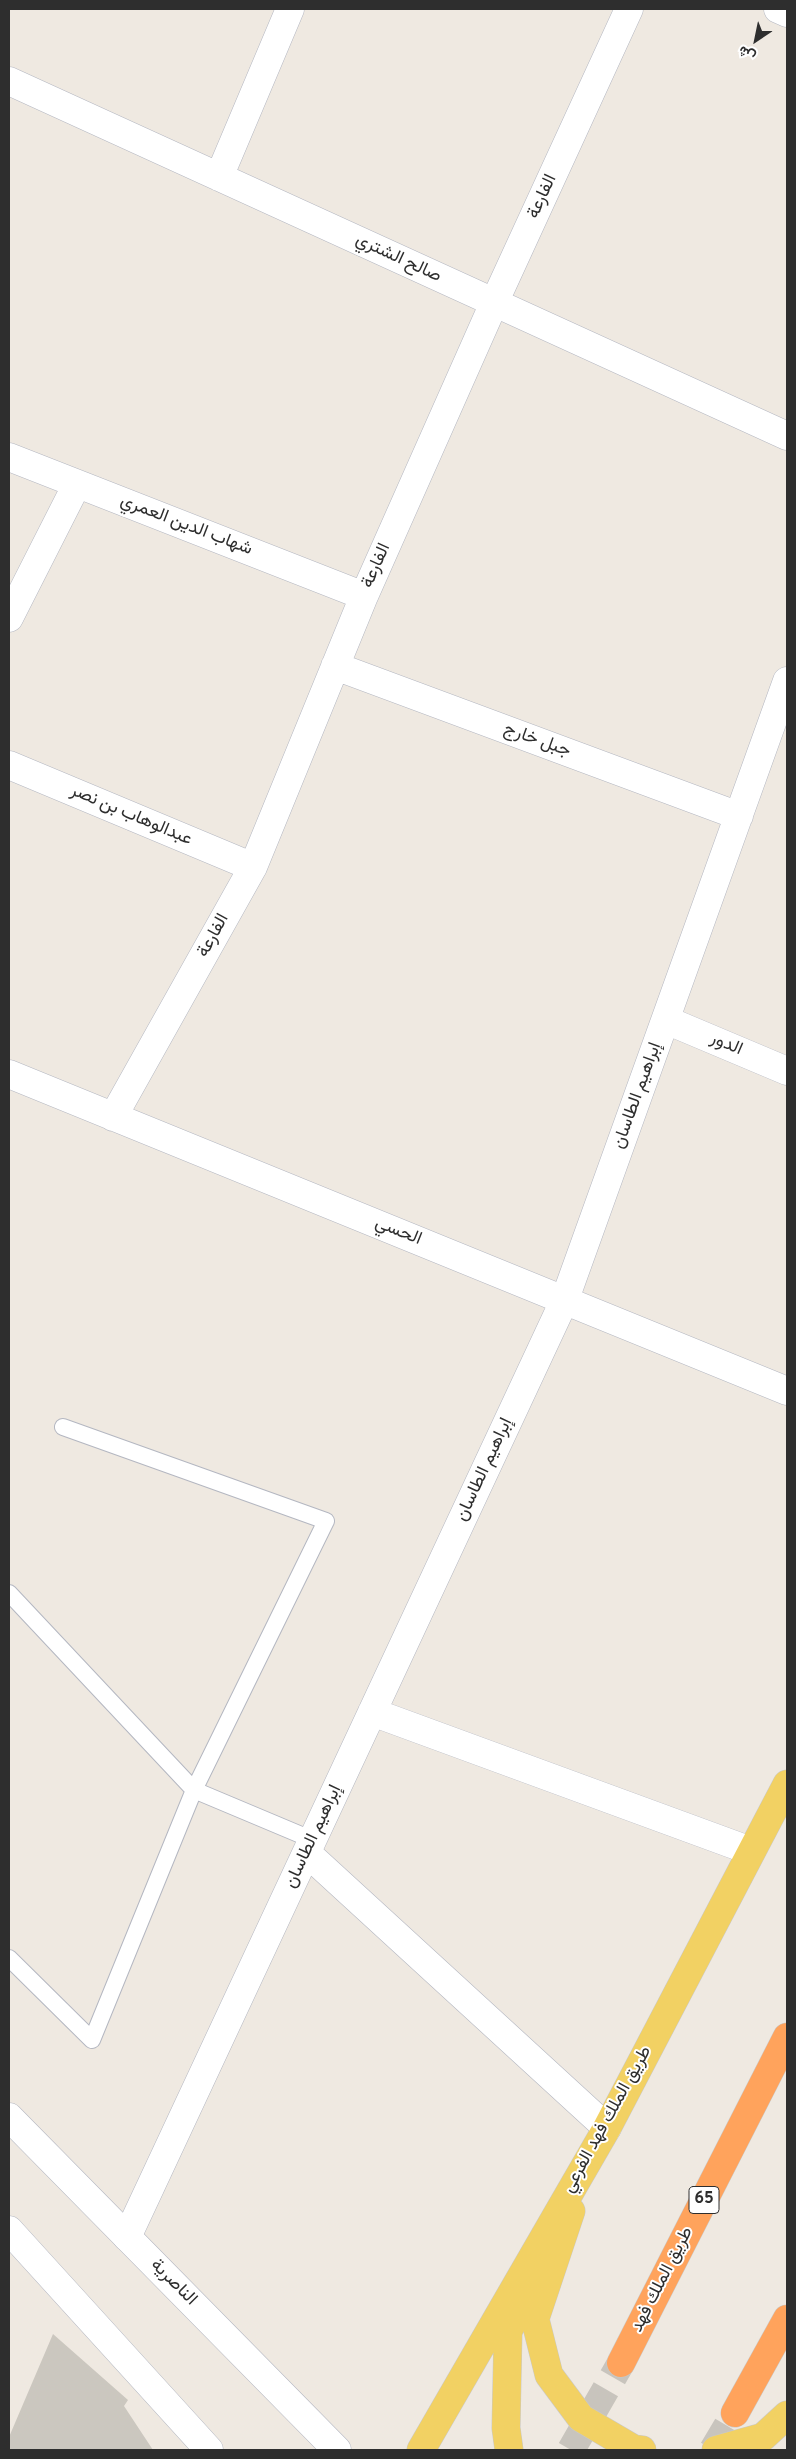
<!DOCTYPE html>
<html>
<head>
<meta charset="utf-8">
<style>
	body { margin:0 }
	#map { position:relative; width:796px; height:2459px; overflow:hidden; background:#efe9e1; font-family:Overpass,Vazirmatn,sans-serif }
	canvas { display:block }
	.frame { position:absolute; inset:0; border:10px solid #2e2e2e; pointer-events:none }
	.north { position:absolute; left:731px; top:15px; width:50px; height:50px; -webkit-text-stroke:4px #fff; paint-order:stroke; rotate:214deg; font-size:14px; font-weight:700; line-height:20px; text-align:center; color:#2e2e2e }
	.north::after { content:''; display:block; margin:auto; width:18px; height:22px; background:#2e2e2e; clip-path:polygon(50% 0,100% 100%,50% 72%,0 100%) }
</style>
</head>
<body>
<div id="map">
<canvas width="796" height="2459"></canvas>
<div class="frame"></div>
<div class="north">ش</div>
</div>
<script>
const g = document.querySelector('canvas').getContext('2d');
g.lineJoin = 'round';
function paint(path, color) {
  g.fillStyle = color;
  g.fill(path, 'evenodd');
}
function toPath(rows) {
  const path = new Path2D();
  for (const r of rows) {
    path.moveTo(r[0], r[1]);
    for (let i = 2; i < r.length; i += 2) path.lineTo(r[i], r[i + 1]);
  }
  return path;
}
function stroke(path, color, width, dash) {
  g.strokeStyle = color;
  g.lineWidth = width;
  g.lineCap = dash ? 'butt' : 'round';
  g.setLineDash(dash || []);
  g.stroke(path);
}
function drawText(font, color, halo, rows, align = 'center') {
  g.font = font + ' Overpass,Vazirmatn,sans-serif';
  g.lineWidth = 4;
  g.setLineDash([]);
  g.textBaseline = 'middle';
  g.strokeStyle = halo;
  g.fillStyle = color;
  for (const [text, x, y, turn = 0] of rows) {
    g.save();
    g.translate(x, y);
    g.rotate((+turn || 0) * Math.PI / 180);
    g.textAlign = isNaN(turn) ? turn : align;
    if (halo) g.strokeText(text, 0, 0);
    g.fillText(text, 0, 0);
    g.restore();
  }
}
paint(toPath([
	[53,2334,128,2400,124,2406,153,2450,9,2450,9,2437]
]), '#cbc7bf');
stroke(toPath([
	[571,2450,621,2363],
	[713,2450,735,2413]
]), '#c8c4bd', 28, [28, 14]);
const service = toPath([
	[63,1427,326,1521,194,1790,313,1840],
	[9,1593,194,1790,92,2040,9,1958]
]);
const minor = toPath([
	[778,9,787,13],
	[9,81,787,436],
	[219,177,290,9],
	[9,457,364,596],
	[9,618,77,484],
	[335,666,739,816],
	[9,765,253,867],
	[666,1020,787,1071],
	[9,1074,787,1391],
	[113,1117,253,867,364,596,494,303,629,9],
	[372,1712,751,1851],
	[307,1853,607,2128],
	[127,2237,565,1299,787,681]
]);
const secondary = toPath([
	[9,2117,337,2450],
	[9,2230,209,2450]
]);
const primary = toPath([
	[571,2211,535,2319,549,2375,581,2418,634,2449,642,2450],
	[421,2450,607,2128,787,1784],
	[509,2450,506,2428,508,2332,522,2300],
	[716,2450,763,2437,787,2415]
]);
const motorway = toPath([
	[621,2363,787,2037],
	[735,2413,787,2319]
]);
stroke(service, '#b4b7c1', 18);
stroke(minor, '#b4b7c1', 29);
stroke(secondary, '#b4b7c1', 29);
stroke(primary, '#c9c9c9', 29);
stroke(motorway, '#c9c9c9', 29);
stroke(service, '#fff', 16);
stroke(minor, '#fff', 28);
stroke(secondary, '#fff', 28);
stroke(primary, '#f2d163', 28);
stroke(motorway, '#ffa35c', 28);
for (const [x, y, w] of [
	[704,2200,30]
]) {
  const box = new Path2D();
  box.roundRect(x - w / 2, y - 13.5, w, 27, 4);
  g.fillStyle = '#fff';
  g.fill(box);
  stroke(box, '#2e2e2e', 1);
}
drawText('bold 16px', '#2e2e2e', null, [
	["65",704,2200]
]);
drawText('18px', '#2e2e2e', '#fff', [
	["الفارعة",543,197,-65],
	["صالح الشتري",398,259,25],
	["شهاب الدين العمري",186,526,21],
	["الفارعة",377,566,-66],
	["جبل خارج",537,741,20],
	["عبدالوهاب بن نصر",131,816,23],
	["الفارعة",214,936,-61],
	["الدور",726,1045,23],
	["إبراهيم الطاسان",638,1096,-70],
	["الحسي",398,1232,22],
	["إبراهيم الطاسان",485,1470,-65],
	["إبراهيم الطاسان",314,1837,-65],
	["طريق الملك فهد الفرعي",608,2120,-61],
	["طريق الملك فهد",663,2280,-63],
	["الناصرية",173,2283,45]
]);
</script>
</body>
</html>
